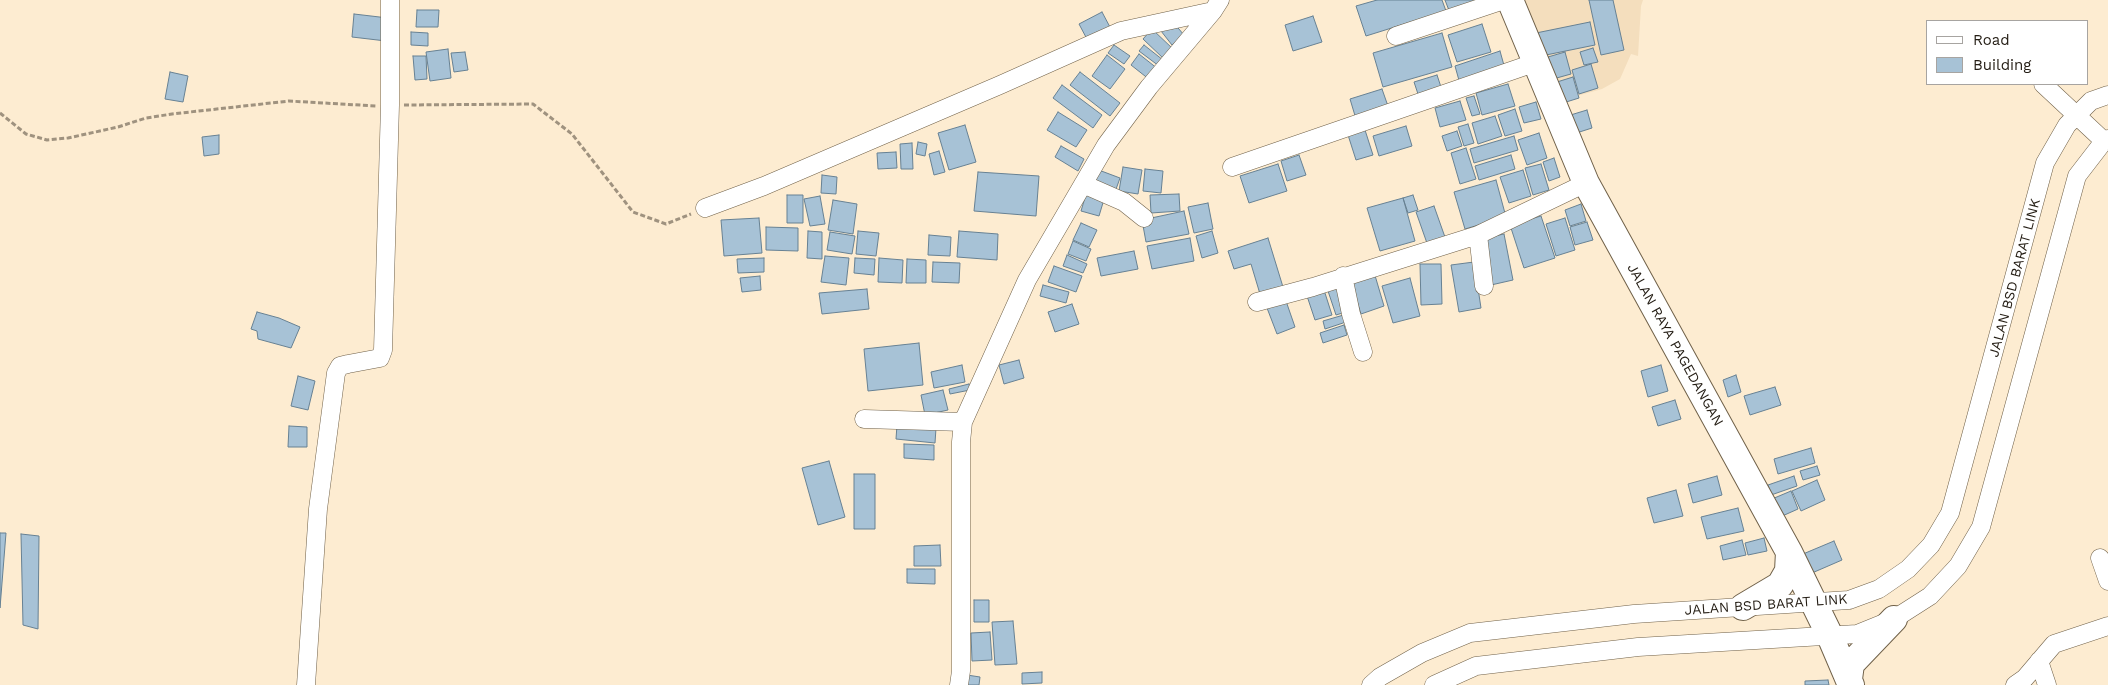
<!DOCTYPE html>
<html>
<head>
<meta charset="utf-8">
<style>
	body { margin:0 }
	#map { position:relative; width:2108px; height:685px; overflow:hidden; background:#fdecd1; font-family:"Work Sans",sans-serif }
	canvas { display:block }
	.legend { position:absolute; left:1926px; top:20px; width:162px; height:65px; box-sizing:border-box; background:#fff; border:1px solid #a7a4a1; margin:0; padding:6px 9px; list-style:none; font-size:15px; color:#231c13 }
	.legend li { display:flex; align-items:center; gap:10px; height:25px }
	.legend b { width:25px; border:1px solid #a7a4a1 }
</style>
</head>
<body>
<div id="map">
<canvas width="2108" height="685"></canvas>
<ul class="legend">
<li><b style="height:6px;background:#fff"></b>Road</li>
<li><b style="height:14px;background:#a7c2d6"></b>Building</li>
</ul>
</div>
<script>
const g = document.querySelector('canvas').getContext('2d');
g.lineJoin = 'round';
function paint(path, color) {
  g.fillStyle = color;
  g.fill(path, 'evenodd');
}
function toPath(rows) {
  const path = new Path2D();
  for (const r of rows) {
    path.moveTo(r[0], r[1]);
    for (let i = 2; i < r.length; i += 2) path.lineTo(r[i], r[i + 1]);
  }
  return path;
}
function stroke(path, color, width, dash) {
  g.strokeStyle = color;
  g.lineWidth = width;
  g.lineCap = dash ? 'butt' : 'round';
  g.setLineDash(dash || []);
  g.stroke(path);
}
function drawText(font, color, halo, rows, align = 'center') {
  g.font = font + ' "Work Sans",sans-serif';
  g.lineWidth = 4;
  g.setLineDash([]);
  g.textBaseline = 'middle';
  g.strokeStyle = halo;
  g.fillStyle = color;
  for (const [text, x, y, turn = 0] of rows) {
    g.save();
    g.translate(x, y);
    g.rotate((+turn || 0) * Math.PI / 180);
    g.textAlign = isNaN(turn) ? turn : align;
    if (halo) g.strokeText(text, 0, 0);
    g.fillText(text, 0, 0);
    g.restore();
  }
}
paint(toPath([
	[1521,0,1643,0,1641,6,1638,56,1631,54,1620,79,1602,89,1562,100]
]), '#f4debd');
const building = toPath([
	[1377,0,1442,0,1446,11,1366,36,1356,6,1377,0],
	[1445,0,1487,0,1450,13,1445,0],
	[1589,0,1613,0,1624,50,1601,55,1589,0],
	[417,10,439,10,438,27,416,27,417,10],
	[1102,12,1111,29,1088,41,1079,24,1102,12],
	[354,14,388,18,386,41,352,37,354,14],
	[1313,16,1322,42,1293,51,1285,25,1313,16],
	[1173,22,1184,35,1172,45,1161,31,1173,22],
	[1590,22,1595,45,1541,56,1536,33,1590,22],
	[1482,24,1491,52,1457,62,1448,35,1482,24],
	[1152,29,1173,49,1164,59,1143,39,1152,29],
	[411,32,428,33,428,46,411,45,411,32],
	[1442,33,1452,67,1383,87,1373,53,1442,33],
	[1114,45,1130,56,1124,64,1108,53,1114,45],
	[1144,45,1163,60,1159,66,1139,51,1144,45],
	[1593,48,1598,62,1584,65,1580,52,1593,48],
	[448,49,451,78,430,81,426,52,448,49],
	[1500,51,1505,69,1460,84,1455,66,1500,51],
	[465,52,468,70,454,72,451,53,465,52],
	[1565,52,1571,74,1553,79,1548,57,1565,52],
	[1139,54,1158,69,1150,80,1131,65,1139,54],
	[1107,55,1125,69,1110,89,1092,76,1107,55],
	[413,56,426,56,427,79,415,80,413,56],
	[1591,64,1598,88,1579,94,1572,70,1591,64],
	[170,72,188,76,183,102,165,99,170,72],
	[1080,72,1120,103,1110,116,1070,85,1080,72],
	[1437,75,1442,90,1419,97,1414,82,1437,75],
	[1573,77,1579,98,1563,103,1557,82,1573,77],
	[1508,84,1515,106,1482,115,1476,93,1508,84],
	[1062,85,1102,115,1093,128,1053,98,1062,85],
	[1382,89,1389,109,1356,119,1350,99,1382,89],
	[1474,96,1480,114,1472,116,1466,98,1474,96],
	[1460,101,1466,120,1440,127,1435,108,1460,101],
	[1536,102,1541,119,1524,123,1519,107,1536,102],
	[1515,109,1522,131,1505,136,1498,115,1515,109],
	[1587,110,1592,128,1570,135,1564,117,1587,110],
	[1058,112,1087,130,1076,147,1047,130,1058,112],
	[1495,116,1502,136,1478,144,1472,123,1495,116],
	[1468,124,1474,143,1464,146,1458,127,1468,124],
	[965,125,976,162,949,170,938,133,965,125],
	[1406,126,1412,146,1379,156,1373,136,1406,126],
	[1365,130,1373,155,1356,160,1348,135,1365,130],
	[1457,131,1462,146,1447,151,1442,136,1457,131],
	[1539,133,1547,158,1527,165,1518,140,1539,133],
	[219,135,219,154,204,156,202,137,219,135],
	[1514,136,1518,150,1474,163,1470,149,1514,136],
	[918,142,927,144,925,156,916,154,918,142],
	[912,143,913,169,901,169,900,144,912,143],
	[1061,146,1084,159,1078,171,1055,157,1061,146],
	[1466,148,1476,179,1460,184,1451,153,1466,148],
	[939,151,945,172,934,175,929,154,939,151],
	[896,152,897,168,878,169,877,153,896,152],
	[1299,155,1306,175,1287,181,1281,161,1299,155],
	[1511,155,1515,169,1479,180,1475,166,1511,155],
	[1554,158,1560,177,1549,181,1543,162,1554,158],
	[1278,164,1287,191,1249,203,1240,176,1278,164],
	[1541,164,1549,190,1533,195,1525,168,1541,164],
	[1123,167,1142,170,1138,194,1119,191,1123,167],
	[1096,169,1120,178,1115,192,1091,183,1096,169],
	[1145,169,1163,171,1161,193,1143,191,1145,169],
	[1523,170,1531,196,1509,203,1500,177,1523,170],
	[978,172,1039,176,1036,216,974,211,978,172],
	[822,175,837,177,836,194,821,193,822,175],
	[1496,180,1506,217,1465,229,1454,192,1496,180],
	[1087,191,1105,196,1099,216,1081,211,1087,191],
	[1179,194,1180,211,1151,213,1150,195,1179,194],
	[787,195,803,195,803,223,787,223,787,195],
	[1413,195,1418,210,1408,213,1403,198,1413,195],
	[820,196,825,224,810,226,804,199,820,196],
	[1403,198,1415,241,1380,251,1367,208,1403,198],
	[833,200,857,204,853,234,828,230,833,200],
	[1208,203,1213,229,1194,233,1188,207,1208,203],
	[1581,204,1586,221,1570,226,1565,210,1581,204],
	[1434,206,1446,240,1428,246,1416,212,1434,206],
	[1184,211,1189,234,1146,242,1142,220,1184,211],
	[1541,216,1555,258,1524,268,1510,225,1541,216],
	[759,218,762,253,724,256,721,220,759,218],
	[1565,218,1575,250,1556,256,1546,224,1565,218],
	[1587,222,1593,240,1575,245,1570,227,1587,222],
	[1081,223,1097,230,1089,247,1073,240,1081,223],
	[766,227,798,228,798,251,766,250,766,227],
	[808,231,822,232,822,259,807,258,808,231],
	[858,231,879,233,876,256,856,254,858,231],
	[959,231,998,234,997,260,957,257,959,231],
	[1212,231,1218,253,1202,258,1196,236,1212,231],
	[830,232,855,236,852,254,827,250,830,232],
	[1504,234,1513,280,1491,285,1481,239,1504,234],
	[929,235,951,237,950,256,928,255,929,235],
	[1190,238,1194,261,1152,269,1147,246,1190,238],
	[1268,238,1283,287,1260,294,1251,264,1234,269,1228,251,1268,238],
	[1073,241,1091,249,1086,261,1068,254,1073,241],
	[1134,251,1138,269,1101,276,1097,258,1134,251],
	[1067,255,1087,264,1083,273,1063,266,1067,255],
	[825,256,849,258,846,285,821,282,825,256],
	[764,258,764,272,738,273,737,259,764,258],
	[855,258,875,259,874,275,854,273,855,258],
	[879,258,903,260,902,283,878,282,879,258],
	[907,259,926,260,926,283,906,283,907,259],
	[933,262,960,263,959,283,932,282,933,262],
	[1474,262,1481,308,1459,312,1451,265,1474,262],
	[1420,264,1441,264,1442,304,1421,305,1420,264],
	[1054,266,1082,276,1076,292,1048,282,1054,266],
	[1374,272,1384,306,1361,314,1350,279,1374,272],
	[760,276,761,290,742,292,740,278,760,276],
	[1410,278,1420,316,1393,323,1382,286,1410,278],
	[1340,284,1349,311,1336,315,1327,288,1340,284],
	[1043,285,1069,292,1066,303,1040,296,1043,285],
	[867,289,869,309,822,314,819,293,867,289],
	[1324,290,1332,315,1315,320,1307,296,1324,290],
	[1286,301,1295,327,1277,334,1267,308,1286,301],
	[1072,304,1079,324,1055,332,1048,312,1072,304],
	[257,312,279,318,300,327,291,348,258,339,257,331,251,329,257,312],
	[1347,314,1349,321,1325,329,1323,321,1347,314],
	[1344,325,1347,335,1323,343,1320,333,1344,325],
	[919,343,923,385,868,391,864,349,919,343],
	[1019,360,1024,378,1004,384,999,365,1019,360],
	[962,365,965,382,934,388,931,372,962,365],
	[1661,365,1668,391,1648,397,1641,371,1661,365],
	[1736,375,1741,392,1728,397,1723,380,1736,375],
	[298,376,315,381,308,410,291,406,298,376],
	[969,384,970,390,950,394,949,389,969,384],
	[1775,387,1781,405,1750,415,1744,396,1775,387],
	[943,390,948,410,925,415,921,395,943,390],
	[1675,400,1681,419,1658,426,1652,407,1675,400],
	[897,425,936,428,935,443,896,439,897,425],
	[289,426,307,427,307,447,288,447,289,426],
	[904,444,934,445,934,460,904,458,904,444],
	[1811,448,1815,463,1778,474,1774,459,1811,448],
	[829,461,845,517,818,525,802,468,829,461],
	[1817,466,1820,475,1803,480,1800,471,1817,466],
	[854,474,875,474,875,529,854,529,854,474],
	[1717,476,1722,495,1693,503,1688,484,1717,476],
	[1794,476,1797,486,1771,495,1768,485,1794,476],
	[1817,480,1825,500,1801,511,1792,491,1817,480],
	[1676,490,1683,516,1654,523,1647,498,1676,490],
	[1791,491,1798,509,1780,517,1772,499,1791,491],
	[1738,508,1744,531,1707,539,1701,517,1738,508],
	[0,533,6,533,0,608,0,533],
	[21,534,39,536,38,629,23,625,21,534],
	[1764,538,1767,551,1748,555,1745,543,1764,538],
	[1742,540,1746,555,1723,560,1720,546,1742,540],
	[1834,541,1842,560,1812,573,1803,554,1834,541],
	[940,545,941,566,914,566,914,546,940,545],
	[907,569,935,569,935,584,907,583,907,569],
	[974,600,989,600,989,622,974,622,974,600],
	[1013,621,1017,664,995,665,992,622,1013,621],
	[990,632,992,660,972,661,971,633,990,632],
	[1042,672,1042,683,1022,684,1022,673,1042,672],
	[967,675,980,677,979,685,966,685,967,675],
	[1828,680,1829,685,1805,685,1805,681,1828,680]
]);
paint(building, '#a7c2d6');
stroke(building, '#678193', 1);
const street = toPath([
	[1396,36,1504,0],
	[2043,84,2104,141],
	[1232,167,1537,62],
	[1083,184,1124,202,1144,218],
	[705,208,764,186,1000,85,1121,31,1213,11],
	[1478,235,1484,286],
	[1343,276,1351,314,1363,352],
	[1257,302,1313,287,1478,235,1586,183],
	[864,419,963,422],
	[2100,558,2108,581],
	[2039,661,2047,685],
	[306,685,318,509,336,373,340,366,348,364,380,358,383,350,390,105,390,0],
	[959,685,961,671,961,442,963,422,1027,280,1106,145,1149,87,1213,11,1220,0],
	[1371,685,1380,677,1422,653,1470,633,1634,614,1849,600,1879,589,1908,569,1931,545,1950,513,2045,163,2067,125,2091,101,2108,95],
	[1434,685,1476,666,1638,647,1857,634,1894,619,1930,596,1958,566,1981,527,2077,176,2104,141,2108,139],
	[2015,685,2025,678,2054,644,2108,626]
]);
const secondary = toPath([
	[1510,0,1586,183,1789,552,1830,636,1851,685],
	[1743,607,1780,585,1788,571,1789,552],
	[1849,679,1851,664,1894,619]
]);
stroke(street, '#706149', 19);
stroke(secondary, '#706149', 28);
stroke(toPath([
	[404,105,533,104,572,134,633,212,666,224,691,214],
	[0,113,26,134,47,140,68,138,118,127,146,118,172,114,289,101,376,106]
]), '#9f927f', 3, [5, 2.5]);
stroke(street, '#fff', 18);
stroke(secondary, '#fff', 26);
drawText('14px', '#231c13', '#fff', [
	["JALAN BSD BARAT LINK",2015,278,-75],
	["JALAN RAYA PAGEDANGAN",1675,345,61],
	["JALAN BSD BARAT LINK",1766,605,-4]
]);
</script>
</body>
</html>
